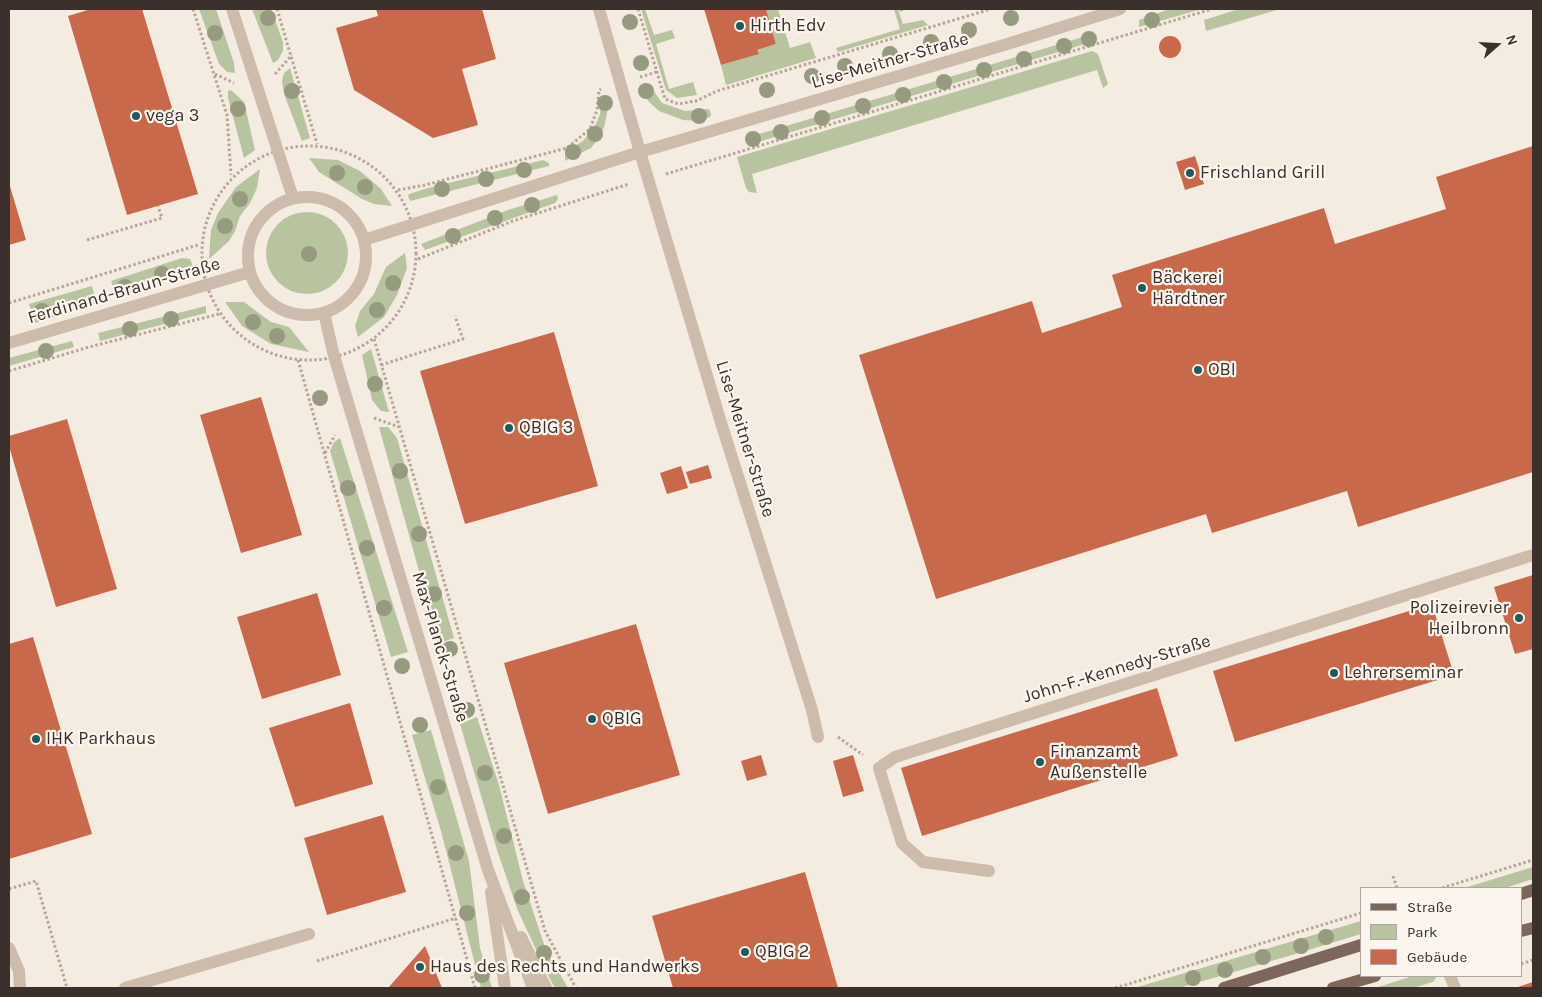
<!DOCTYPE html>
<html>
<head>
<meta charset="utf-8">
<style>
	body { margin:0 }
	#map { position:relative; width:1542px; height:997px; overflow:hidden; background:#f4ebe1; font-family:Karla,sans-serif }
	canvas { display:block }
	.frame { position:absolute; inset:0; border:10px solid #3b302b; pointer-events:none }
	.legend { position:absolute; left:1360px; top:887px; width:162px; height:90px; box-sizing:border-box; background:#fbf5ee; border:1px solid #aea6a0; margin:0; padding:6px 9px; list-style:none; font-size:15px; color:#3b302b }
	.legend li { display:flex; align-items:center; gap:10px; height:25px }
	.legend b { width:25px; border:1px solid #aea6a0 }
	.north { position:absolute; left:1472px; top:20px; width:50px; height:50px; -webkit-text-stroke:4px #fbf5ee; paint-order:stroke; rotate:71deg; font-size:14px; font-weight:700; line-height:20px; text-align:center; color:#3b302b }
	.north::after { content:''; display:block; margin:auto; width:18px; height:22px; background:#3b302b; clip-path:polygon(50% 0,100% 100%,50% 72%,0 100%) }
</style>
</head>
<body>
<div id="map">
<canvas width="1542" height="997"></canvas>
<div class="frame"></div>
<ul class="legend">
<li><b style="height:6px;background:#7d675c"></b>Straße</li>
<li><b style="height:14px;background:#b8c4a0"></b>Park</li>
<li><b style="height:14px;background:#c8694b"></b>Gebäude</li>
</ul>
<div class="north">N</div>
</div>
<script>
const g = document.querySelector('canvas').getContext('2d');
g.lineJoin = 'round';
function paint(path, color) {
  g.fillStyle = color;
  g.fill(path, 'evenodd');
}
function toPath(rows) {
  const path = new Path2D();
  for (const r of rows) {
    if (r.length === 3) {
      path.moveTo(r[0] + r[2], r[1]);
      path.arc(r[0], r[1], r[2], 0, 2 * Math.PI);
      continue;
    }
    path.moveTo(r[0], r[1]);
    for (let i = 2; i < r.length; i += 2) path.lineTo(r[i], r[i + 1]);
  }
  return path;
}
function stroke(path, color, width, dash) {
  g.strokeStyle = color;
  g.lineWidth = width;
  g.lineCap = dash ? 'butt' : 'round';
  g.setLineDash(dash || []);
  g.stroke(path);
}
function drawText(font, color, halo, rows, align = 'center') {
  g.font = font + ' Karla,sans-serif';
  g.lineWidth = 4.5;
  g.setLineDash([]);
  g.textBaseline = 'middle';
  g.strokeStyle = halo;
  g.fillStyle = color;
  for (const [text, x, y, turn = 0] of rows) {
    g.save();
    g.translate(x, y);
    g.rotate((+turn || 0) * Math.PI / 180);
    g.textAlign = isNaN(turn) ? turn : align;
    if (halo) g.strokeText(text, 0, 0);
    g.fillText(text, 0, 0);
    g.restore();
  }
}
paint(toPath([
	[199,9,216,9,234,63,235,73,227,72,219,64],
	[252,9,271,9,283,42,283,51,278,60,273,63],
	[641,9,645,9,654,35,672,30,675,38,656,44,669,89,693,82,697,95,677,98,666,90],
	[766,9,778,9,790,48,810,42,816,58,726,85,721,65,758,54,757,50,776,44],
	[894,9,898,9,903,24,923,20,928,25,838,52,836,48,900,29],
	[1169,9,1202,9,1139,27,1139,20],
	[1239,9,1280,9,1206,31,1204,20],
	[1086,36,1095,41,748,145,746,138],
	[1092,51,1098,54,1108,84,1103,88,1097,70,752,174,757,193,749,192,746,188,737,157],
	[290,68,310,138,302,141,284,94,282,81,284,73],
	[649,84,662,103,685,111,709,109,711,114,710,117,699,121,683,120,659,111,650,103,638,88],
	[231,90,244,102,255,150,244,158,228,98,228,91],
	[604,96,609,101,605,124,601,135,591,148,565,161,565,152,583,141,596,124,600,114,601,98],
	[309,158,338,160,360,171,381,189,392,206,374,204,362,199,319,172],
	[543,160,549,163,549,166,410,201,408,196,409,194,428,188],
	[260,169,257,188,250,203,240,216,235,231,229,241,209,259,211,230,218,213,236,187],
	[557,195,558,199,555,203,425,250,421,244,508,210],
	[307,253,41],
	[405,253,407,268,397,295,384,317,358,337,355,326,360,311,374,294,386,267],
	[182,258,190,259,194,269,116,297,111,281],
	[92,286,97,304,35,323,29,304],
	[225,302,244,302,271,322,289,327,309,352,271,344,242,326],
	[206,306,206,313,100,341,98,333],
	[72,341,74,347,9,366,9,358],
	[371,349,389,412,381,411,372,400,362,355],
	[379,427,388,427,397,438,454,638,439,643],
	[340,438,408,652,391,657,330,451,334,442],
	[477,717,499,785,523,881,546,950,568,988,555,988,549,977,518,911,497,850,460,724],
	[431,730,469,861,480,948,492,988,481,988,441,831,412,735],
	[1533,867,1533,879,1505,888,1464,888],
	[1361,921,1361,934,1292,955,1179,988,1134,988],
	[1413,976,1436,976,1436,978,1433,982,1413,988,1375,988]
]), '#b8c4a0');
paint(toPath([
	[91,9,142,9,198,194,127,215,68,16],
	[376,9,482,9,496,59,462,69,478,125,433,138,354,90,336,28,378,16],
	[704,9,766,9,776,44,757,50,759,54,721,65],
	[1170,47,11],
	[1533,146,1533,472,1358,527,1347,491,1212,533,1206,514,936,599,859,355,1032,301,1042,333,1122,307,1112,275,1324,208,1335,244,1446,209,1436,177],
	[1195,156,1204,184,1185,190,1176,162],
	[9,183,26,240,9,245],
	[554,332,598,486,465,524,420,371],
	[261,397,302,535,241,553,200,415],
	[67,419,117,589,56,607,9,446,9,436],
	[708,465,712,478,690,484,686,472],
	[681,466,688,488,667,494,660,473],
	[1533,575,1533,649,1515,654,1494,587],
	[317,593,341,675,262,699,237,617],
	[1432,604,1454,675,1235,742,1213,671],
	[636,624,680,775,548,814,504,663],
	[33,637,92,834,9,859,9,644],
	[1157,688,1178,756,922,836,901,768],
	[350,703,373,784,295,807,269,728],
	[761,755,767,775,747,781,741,761],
	[853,755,864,791,843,797,833,761],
	[383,815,406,892,327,915,304,838],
	[805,872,838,988,673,988,652,916],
	[425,946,442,988,388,988],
	[1533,982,1533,988,1515,988]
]), '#c8694b');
stroke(toPath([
	[193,9,227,115,231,175],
	[277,9,317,144],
	[638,9,665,99,678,104,696,101,717,91,991,9],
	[901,9,902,11],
	[215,74,234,83],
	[275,74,292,55],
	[640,77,657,72],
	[309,253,107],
	[666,174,1212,9],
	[398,190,425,185,567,148,590,129,597,110,599,90,601,89],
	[87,240,162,218,158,206],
	[418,259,513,221,629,184],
	[9,303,198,245],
	[374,339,545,931,576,988],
	[298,360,475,988],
	[381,365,463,339,455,316],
	[9,371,89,347,219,314],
	[374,418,399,427],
	[325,453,335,435],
	[838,737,863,755],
	[1393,876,1397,888],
	[1442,888,1533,860],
	[9,889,36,881,67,988],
	[317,961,456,918],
	[1521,964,1533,960],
	[1115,988,1361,913]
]), '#b9a596', 3, [2.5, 2.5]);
stroke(toPath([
	[640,152,722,426,812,710,818,737],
	[989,871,923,862,902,843,879,768,895,757,1533,555],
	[1450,976,1455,988],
	[125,988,309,934]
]), '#cdbbac', 12);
stroke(toPath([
	[599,9,640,152],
	[364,240,640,152,1004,45,1120,9],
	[9,343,250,272],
	[9,948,19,971,20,988]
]), '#cdbbac', 12);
stroke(toPath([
	[232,9,293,198],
	[307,256,59],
	[324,313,334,356,488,870,533,988],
	[491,892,505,988],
	[521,937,546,988]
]), '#cdbbac', 12);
stroke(toPath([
	[1521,894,1533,890],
	[1521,931,1533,928],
	[1224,988,1361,945],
	[1333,988,1375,976]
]), '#7d675c', 12);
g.fillStyle = '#969b7f';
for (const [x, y] of [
	[268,18],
	[1011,18],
	[1152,20],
	[630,22],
	[969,30],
	[215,33],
	[1089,39],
	[931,42],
	[1064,46],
	[890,54],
	[1024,59],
	[641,63],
	[845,66],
	[984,70],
	[812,76],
	[944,82],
	[767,90],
	[292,91],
	[646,91],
	[903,95],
	[605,103],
	[863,106],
	[238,109],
	[699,116],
	[822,118],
	[781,132],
	[595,134],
	[753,139],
	[573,152],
	[524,170],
	[337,173],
	[486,179],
	[365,187],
	[442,189],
	[240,199],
	[532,205],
	[495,218],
	[225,226],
	[453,236],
	[309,254],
	[162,274],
	[393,283],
	[125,287],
	[377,310],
	[42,311],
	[171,319],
	[253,322],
	[130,329],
	[277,336],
	[46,351],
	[375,384],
	[320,398],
	[400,471],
	[348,488],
	[419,534],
	[367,548],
	[434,594],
	[384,608],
	[450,649],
	[402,666],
	[467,710],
	[420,725],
	[485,773],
	[438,787],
	[504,836],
	[456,853],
	[522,897],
	[467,913],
	[1326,937],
	[1301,946],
	[544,953],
	[1263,957],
	[1225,970],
	[482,975],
	[1193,978]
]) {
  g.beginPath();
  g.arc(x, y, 8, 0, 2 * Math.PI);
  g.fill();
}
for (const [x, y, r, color] of [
	[740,26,5,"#1f5a5e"],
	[136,116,5,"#1f5a5e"],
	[1190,173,5,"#1f5a5e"],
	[1142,288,5,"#1f5a5e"],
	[1198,370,5,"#1f5a5e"],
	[509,428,5,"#1f5a5e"],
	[1519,618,5,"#1f5a5e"],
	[1334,673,5,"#1f5a5e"],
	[592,719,5,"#1f5a5e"],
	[36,739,5,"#1f5a5e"],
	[1040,762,5,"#1f5a5e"],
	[745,952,5,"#1f5a5e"],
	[420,967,5,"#1f5a5e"]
]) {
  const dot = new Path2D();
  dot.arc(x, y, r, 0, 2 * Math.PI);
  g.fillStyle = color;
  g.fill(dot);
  stroke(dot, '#fbf5ee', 2);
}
drawText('18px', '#3b302b', '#fbf5ee', [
	["Hirth Edv",750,26],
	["vega 3",146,116],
	["Frischland Grill",1200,173],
	["Bäckerei",1152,278],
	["Härdtner",1152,299],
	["OBI",1208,370],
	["QBIG 3",519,428],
	["Polizeirevier",1509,608,"right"],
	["Heilbronn",1509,629,"right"],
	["Lehrerseminar",1344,673],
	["QBIG",602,719],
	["IHK Parkhaus",46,739],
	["Finanzamt",1050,752],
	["Außenstelle",1050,773],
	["QBIG 2",755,952],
	["Haus des Rechts und Handwerks",430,967]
], 'left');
drawText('18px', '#3b302b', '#fbf5ee', [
	["Lise-Meitner-Straße",890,61,-16],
	["Ferdinand-Braun-Straße",124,291,-16],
	["Lise-Meitner-Straße",745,439,73],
	["Max-Planck-Straße",440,647,73],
	["John-F.-Kennedy-Straße",1117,669,-17]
]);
</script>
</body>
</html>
